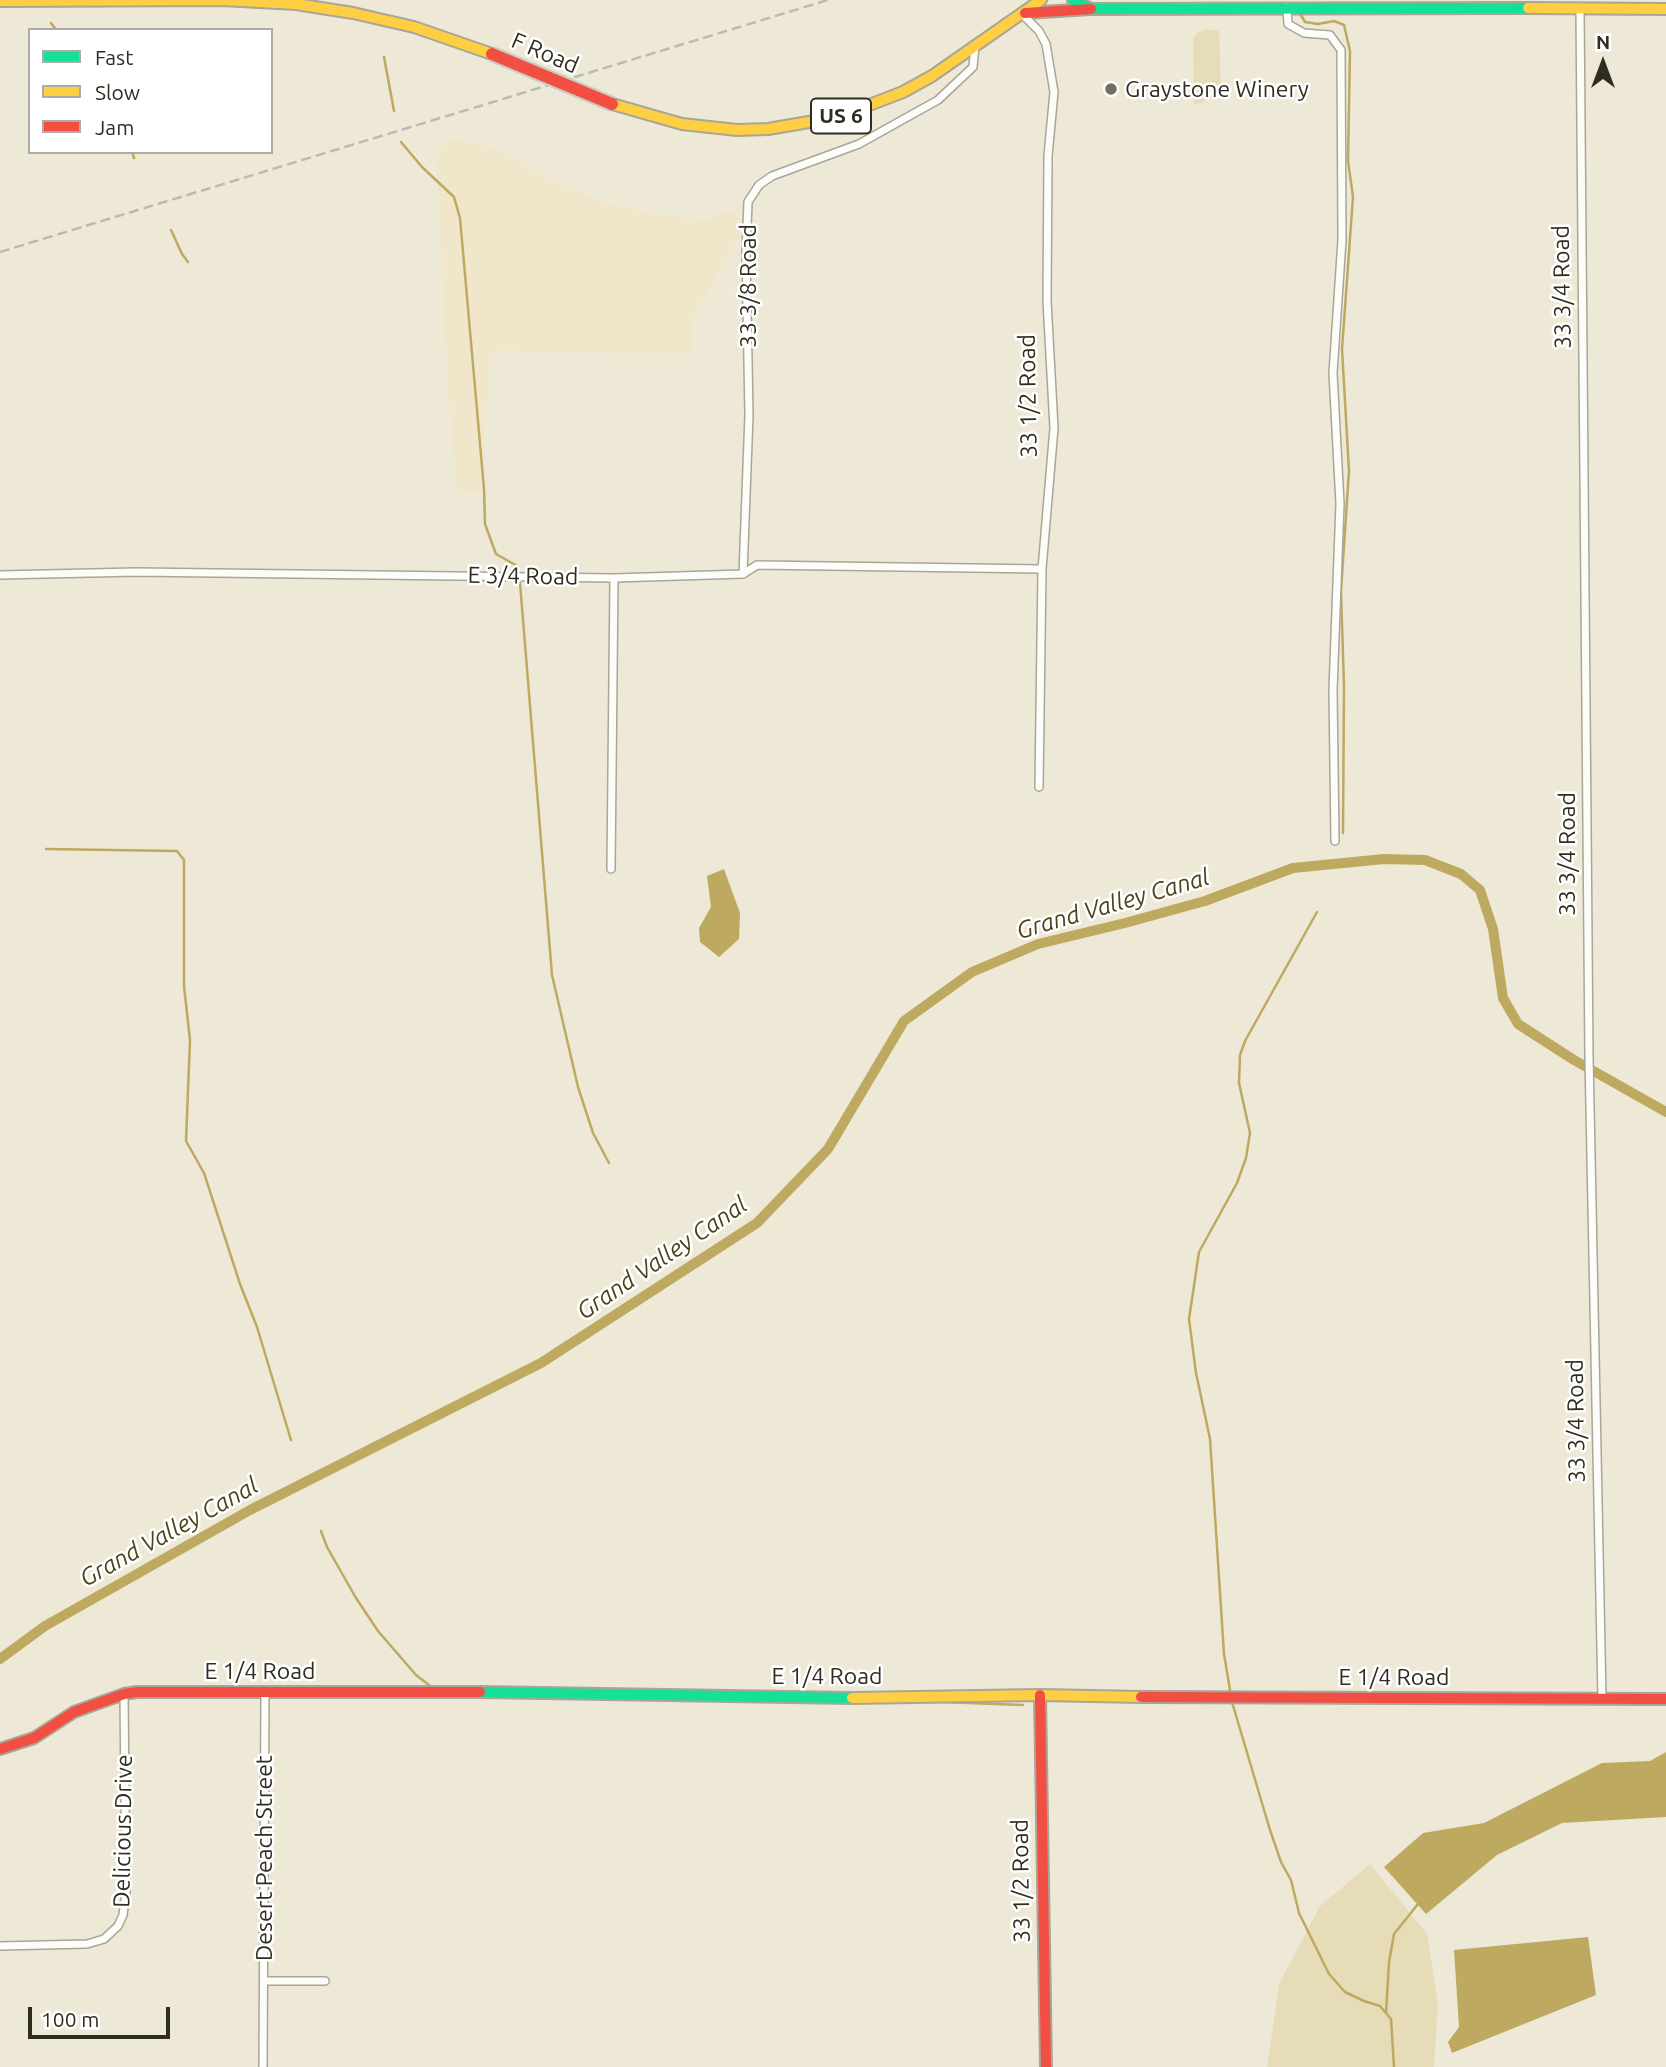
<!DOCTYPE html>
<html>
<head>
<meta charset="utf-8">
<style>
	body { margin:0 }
	#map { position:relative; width:1666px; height:2067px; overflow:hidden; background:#eee9d7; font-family:Ubuntu,sans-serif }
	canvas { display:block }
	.legend { position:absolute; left:28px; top:28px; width:245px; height:126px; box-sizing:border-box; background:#fff; border:2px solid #acaba6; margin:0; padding:9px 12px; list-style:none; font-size:21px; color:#2f2c20 }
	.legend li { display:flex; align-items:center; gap:14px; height:35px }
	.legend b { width:35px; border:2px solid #acaba6 }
	.north { position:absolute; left:1568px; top:28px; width:70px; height:70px; -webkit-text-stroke:5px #fff; paint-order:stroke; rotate:0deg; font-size:19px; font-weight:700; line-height:28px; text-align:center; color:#2f2c20 }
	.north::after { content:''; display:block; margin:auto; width:24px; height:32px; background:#2f2c20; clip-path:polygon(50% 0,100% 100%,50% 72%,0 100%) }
	.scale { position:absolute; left:28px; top:2007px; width:142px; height:32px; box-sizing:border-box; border:4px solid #2f2c20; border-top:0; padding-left:9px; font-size:21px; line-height:24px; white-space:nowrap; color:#2f2c20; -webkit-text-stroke:5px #fff; paint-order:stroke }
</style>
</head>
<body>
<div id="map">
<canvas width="1666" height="2067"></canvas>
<ul class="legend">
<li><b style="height:9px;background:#16e098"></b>Fast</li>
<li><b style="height:9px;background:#ffcf43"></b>Slow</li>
<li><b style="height:9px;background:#f24e42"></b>Jam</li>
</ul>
<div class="north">N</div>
<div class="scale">100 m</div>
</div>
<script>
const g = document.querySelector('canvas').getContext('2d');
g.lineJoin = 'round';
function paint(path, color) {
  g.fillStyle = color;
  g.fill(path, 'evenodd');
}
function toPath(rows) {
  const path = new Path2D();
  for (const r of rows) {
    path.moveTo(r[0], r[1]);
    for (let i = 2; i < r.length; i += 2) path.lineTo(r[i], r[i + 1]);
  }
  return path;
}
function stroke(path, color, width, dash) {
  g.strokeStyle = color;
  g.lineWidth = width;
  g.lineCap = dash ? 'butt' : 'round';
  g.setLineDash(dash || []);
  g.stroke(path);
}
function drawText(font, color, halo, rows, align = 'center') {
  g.font = font + ' Ubuntu,sans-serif';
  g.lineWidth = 5;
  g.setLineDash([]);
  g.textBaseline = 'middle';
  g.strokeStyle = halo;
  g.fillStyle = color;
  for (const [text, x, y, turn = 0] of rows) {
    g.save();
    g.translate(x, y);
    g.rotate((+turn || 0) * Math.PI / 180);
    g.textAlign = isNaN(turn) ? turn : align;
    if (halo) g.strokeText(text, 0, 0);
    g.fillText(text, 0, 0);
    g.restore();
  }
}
paint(toPath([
	[452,140,473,142,497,148,536,172,599,201,643,212,707,220,724,212,736,211,736,216,739,217,739,225,744,229,694,316,691,354,491,351,480,493,457,493,448,393,437,174,438,148]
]), '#f0e7ca');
paint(toPath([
	[1206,29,1219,31,1221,89,1207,90,1205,102,1194,105,1193,38,1197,33],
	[1370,1864,1427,1934,1438,2003,1434,2067,1267,2067,1279,1984,1320,1906]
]), '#e7dcb8');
paint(toPath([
	[724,869,740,913,739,939,719,957,700,942,699,928,711,907,707,876],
	[1666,1752,1666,1817,1562,1823,1497,1855,1426,1914,1384,1867,1423,1833,1484,1823,1602,1763,1650,1761],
	[1588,1937,1596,1995,1452,2053,1448,2042,1459,2027,1454,1950]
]), '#bea961');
stroke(toPath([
	[1298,10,1305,22,1318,24,1334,21,1344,25,1350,51,1348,161,1353,197,1342,349,1349,471,1341,591,1344,686,1343,833],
	[51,23,56,30],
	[384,57,394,111],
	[401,142,422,167,454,197,460,218,484,489,485,524,496,554,519,567],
	[132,152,134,158],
	[171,230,182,254,188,262],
	[520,583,552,975,578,1087,593,1133,609,1163],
	[46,849,177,851,184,860,184,986,190,1040,186,1141,204,1173,240,1284,257,1327,291,1440],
	[321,1531,327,1547,356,1598,378,1631,416,1675,434,1689],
	[1231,1696,1224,1654,1210,1439,1196,1373,1189,1319,1199,1252,1237,1183,1246,1158,1250,1133,1239,1083,1240,1055,1245,1041,1317,912],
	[941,1702,1023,1705],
	[1232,1702,1270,1830,1281,1862,1291,1880,1299,1913,1329,1974,1345,1992,1364,2001,1380,2006,1391,2019,1394,2067],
	[1386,2013,1389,1962,1394,1934,1418,1904]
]), '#bea961', 2.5);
stroke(toPath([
	[0,1659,45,1626,250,1510,541,1363,757,1223,828,1149,904,1021,972,972,1038,944,1125,923,1205,901,1293,868,1384,859,1425,860,1461,874,1480,890,1493,929,1503,998,1518,1024,1574,1060,1666,1112]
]), '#bea961', 10);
const street = toPath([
	[1287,7,1288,24,1304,33,1330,35,1341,50,1342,240,1333,373,1340,504,1333,690,1335,841],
	[1580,9,1589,1057,1602,1699],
	[1022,14,1039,31,1046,44,1054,92,1048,156,1047,301,1054,428,1042,569,1039,787],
	[743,574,749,415,746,254,748,202,759,185,772,176,859,144,938,100,973,67,975,46],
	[0,575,136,572,614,578,743,574,757,565,1042,569],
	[611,869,614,578],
	[0,1946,87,1944,104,1939,118,1926,123,1915,126,1892,124,1694],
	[264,1981,325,1981],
	[263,2067,265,1692]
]);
const fast = toPath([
	[1073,0,1091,9,1528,8],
	[480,1692,852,1698]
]);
const slow = toPath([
	[0,1,222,0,296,4,353,13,414,27,492,54],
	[1528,8,1666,9],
	[612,104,682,124,737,130,768,129,838,117,903,92,932,76,1041,0],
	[852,1698,1040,1695,1141,1697]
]);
const jam = toPath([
	[1025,13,1091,9],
	[1040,1695,1046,2067],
	[1141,1697,1666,1699],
	[0,1749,34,1738,74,1712,124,1694,137,1692,480,1692]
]);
stroke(street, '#a9a598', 10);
stroke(fast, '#a9a598', 14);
stroke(slow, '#a9a598', 14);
stroke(jam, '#a9a598', 14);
stroke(street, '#fcfcf9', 7);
stroke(fast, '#16e098', 10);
stroke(slow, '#ffcf43', 10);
stroke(jam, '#f24e42', 10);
stroke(toPath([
	[0,252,828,0]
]), '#bbb9b5', 2.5, [10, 5]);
const jamBridge = toPath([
	[492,54,612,104]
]);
stroke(jamBridge, '#cbc9c0', 16, []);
stroke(jamBridge, '#f24e42', 12);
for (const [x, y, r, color] of [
	[1111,89,7,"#726e60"]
]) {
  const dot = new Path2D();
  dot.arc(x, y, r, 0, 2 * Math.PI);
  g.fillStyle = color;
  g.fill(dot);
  stroke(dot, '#fff', 2.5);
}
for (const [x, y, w] of [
	[841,116,60]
]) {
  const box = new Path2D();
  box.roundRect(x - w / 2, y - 17.5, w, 35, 5);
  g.fillStyle = '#fff';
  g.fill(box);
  stroke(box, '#2f2c20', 2);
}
drawText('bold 21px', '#2f2c20', null, [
	["US 6",841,116]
]);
drawText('23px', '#2f2c20', '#fff', [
	["F Road",545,53,23],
	["33 3/8 Road",748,286,-90],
	["33 3/4 Road",1562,287,-91],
	["33 1/2 Road",1028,396,-91],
	["E 3/4 Road",523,576,1],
	["33 3/4 Road",1567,854,-90],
	["33 3/4 Road",1576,1421,-91],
	["E 1/4 Road",260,1671],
	["E 1/4 Road",827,1676],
	["E 1/4 Road",1394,1677],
	["Delicious Drive",123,1831,-89],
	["Desert Peach Street",264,1858,-90],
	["33 1/2 Road",1021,1881,-91]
]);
drawText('23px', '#2f2c20', '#fff', [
	["Graystone Winery",1125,89]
], 'left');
drawText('italic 24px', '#4d421b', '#fff', [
	["Grand Valley Canal",1113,904,-16],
	["Grand Valley Canal",662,1258,-34],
	["Grand Valley Canal",169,1532,-29]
]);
</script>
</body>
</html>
